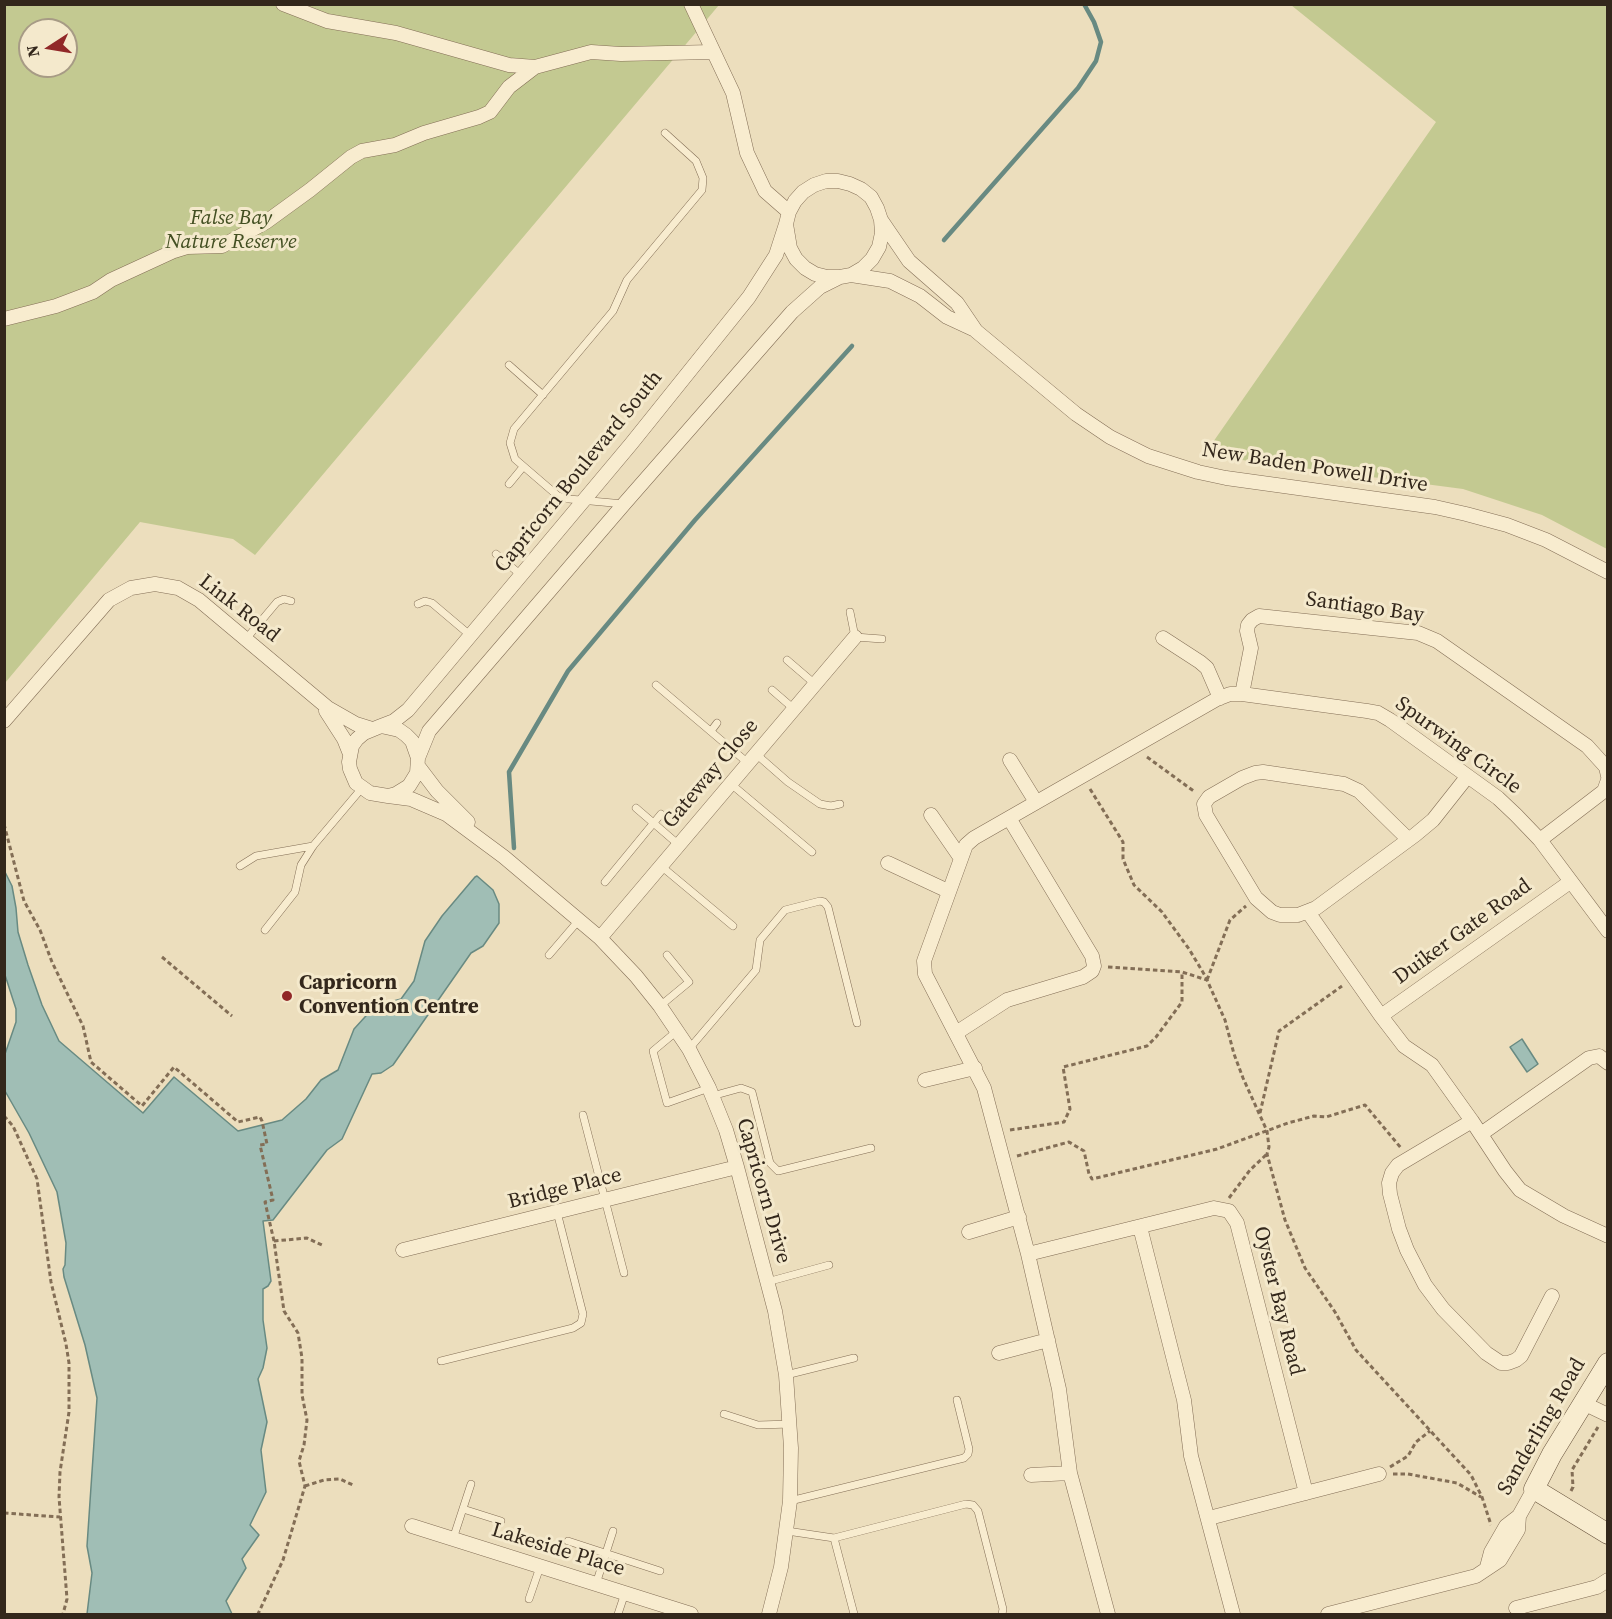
<!DOCTYPE html>
<html>
<head>
<meta charset="utf-8">
<style>
	body { margin:0 }
	#map { position:relative; width:1612px; height:1619px; overflow:hidden; background:#ecdebd; font-family:"Source Serif 4",serif }
	canvas { display:block }
	.frame { position:absolute; inset:0; border:6px solid #33271b; pointer-events:none }
	.north { position:absolute; left:18px; top:18px; width:60px; height:60px; box-sizing:border-box; background:#f4e9cc; border:2px solid #a79b85; border-radius:50%; rotate:258deg; font-size:16px; font-weight:700; line-height:24px; text-align:center; color:#33271b }
	.north::after { content:''; display:block; margin:auto; width:21px; height:27px; background:#912828; clip-path:polygon(50% 0,100% 100%,50% 72%,0 100%) }
</style>
</head>
<body>
<div id="map">
<canvas width="1612" height="1619"></canvas>
<div class="frame"></div>
<div class="north">N</div>
</div>
<script>
const g = document.querySelector('canvas').getContext('2d');
g.lineJoin = 'round';
function paint(path, color) {
  g.fillStyle = color;
  g.fill(path, 'evenodd');
}
function toPath(rows) {
  const path = new Path2D();
  for (const r of rows) {
    path.moveTo(r[0], r[1]);
    for (let i = 2; i < r.length; i += 2) path.lineTo(r[i], r[i + 1]);
  }
  return path;
}
function stroke(path, color, width, dash) {
  g.strokeStyle = color;
  g.lineWidth = width;
  g.lineCap = dash ? 'butt' : 'round';
  g.setLineDash(dash || []);
  g.stroke(path);
}
function drawText(font, color, halo, rows, align = 'center') {
  g.font = font + ' "Source Serif 4",serif';
  g.lineWidth = 6;
  g.setLineDash([]);
  g.textBaseline = 'middle';
  g.strokeStyle = halo;
  g.fillStyle = color;
  for (const [text, x, y, turn = 0] of rows) {
    g.save();
    g.translate(x, y);
    g.rotate((+turn || 0) * Math.PI / 180);
    g.textAlign = isNaN(turn) ? turn : align;
    if (halo) g.strokeText(text, 0, 0);
    g.fillText(text, 0, 0);
    g.restore();
  }
}
paint(toPath([
	[5,5,719,5,255,555,233,539,140,522,5,683],
	[30,30,66,30,66,66,30,66],
	[1291,5,1607,5,1607,549,1542,515,1463,489,1204,455,1436,122]
]), '#c3c991');
const water = toPath([
	[5,872,12,886,16,908,18,932,28,965,42,1005,59,1041,143,1113,174,1077,238,1131,282,1120,306,1099,321,1080,338,1070,354,1029,375,1006,401,999,414,981,425,941,442,916,475,877,477,876,493,890,499,904,499,923,483,946,471,953,393,1065,381,1073,372,1074,342,1139,327,1150,273,1220,263,1221,271,1281,268,1286,263,1289,263,1320,267,1348,263,1368,258,1379,267,1422,261,1450,266,1492,250,1525,259,1535,242,1559,246,1568,226,1601,232,1614,87,1614,92,1573,87,1546,97,1398,85,1345,64,1277,63,1269,65,1265,66,1243,57,1192,29,1133,5,1091,5,1054,16,1022,16,1009,5,975,5,872],
	[1522,1039,1538,1064,1527,1072,1510,1047,1522,1039]
]);
paint(water, '#a0beb5');
stroke(water, '#688a82', 1.5);
stroke(toPath([
	[944,240,1078,88,1096,61,1101,42,1094,22,1084,4],
	[514,848,509,772,568,671,695,520,852,346]
]), '#688a82', 4.5);
const lane = toPath([
	[509,365,543,395],
	[509,484,523,467],
	[624,504,569,499,558,496,515,459,510,443,514,429,613,311,627,280,702,190,703,178,696,161,665,133],
	[496,554,521,575],
	[418,604,425,601,432,603,471,636],
	[850,612,855,637,882,639],
	[246,639,277,602,284,599,291,601],
	[787,660,815,684],
	[656,685,748,763],
	[772,690,794,709],
	[711,731,717,723],
	[756,754,788,782,820,804,831,806,840,804],
	[731,784,812,852],
	[636,808,679,845],
	[240,866,256,856,313,846],
	[661,866,733,926],
	[605,882,661,814],
	[265,930,295,892,301,865,313,846,362,788],
	[549,955,579,920],
	[660,1006,689,982,667,955],
	[677,1031,653,1051,667,1103,709,1088],
	[689,1049,756,970,760,940,785,910,820,901,824,902,828,907,857,1023],
	[712,1096,741,1088,752,1092,770,1163,778,1171,871,1148],
	[583,1115,624,1273],
	[767,1282,829,1265],
	[441,1361,573,1328,581,1323,583,1314,557,1212],
	[786,1375,854,1358],
	[724,1414,758,1425,791,1424],
	[790,1501,964,1458,968,1454,969,1449,957,1400],
	[463,1509,501,1521],
	[787,1531,834,1538,966,1504,973,1505,978,1511,1003,1609,1002,1614],
	[834,1538,854,1614],
	[453,1539,471,1484],
	[568,1541,660,1571],
	[596,1584,613,1531],
	[529,1599,540,1567],
	[618,1614,625,1593]
]);
const street = toPath([
	[283,4,327,21,396,33,509,65,535,67,591,52,621,54,712,52],
	[691,4,733,93,747,153,765,191,789,212],
	[881,220,909,261,957,303,976,331,1076,414,1110,437,1148,456,1198,472,1226,478,1435,507,1466,514,1507,525,1546,540,1608,572],
	[851,275,863,268,872,259,879,247,882,233,881,220,877,208,871,197,861,189,850,184,838,181,826,181,814,185,803,192,795,201,789,212,786,224,790,248,796,259,805,268,815,274,827,277,840,277,851,275,890,281,920,296,947,317,975,330],
	[4,319,56,306,93,292,111,280,174,251,187,247,222,246,266,222,310,190,351,157,362,151,395,145,424,133,479,117,490,112,509,87,535,67],
	[1163,638,1200,662,1207,668,1220,698],
	[1242,694,1251,648,1247,631,1248,625,1252,620,1259,616,1418,633,1437,641,1587,746,1606,767,1608,776],
	[326,711,344,739,350,754],
	[4,721,109,600,131,588,155,584,178,588,199,600,328,708,356,724,372,729],
	[381,726,394,721,408,710,631,444,749,297,776,255,786,224],
	[418,758,412,741,406,735,399,730,381,726,364,733,357,739,352,746,349,762,350,769,356,783,370,793,388,796,396,794,409,786,417,773,418,758,429,731,624,504,792,312,820,287,840,277],
	[1010,760,1036,802],
	[418,766,437,791,468,822],
	[388,796,411,799,446,814,504,857,600,938,636,976,660,1006,689,1049,709,1088,726,1130,737,1167,775,1311,786,1375,791,1448,790,1501,781,1567,769,1614],
	[931,815,960,857],
	[1408,839,1359,791,1344,784,1263,772,1255,773,1242,778,1209,797,1204,804,1206,815,1256,898,1272,912,1280,915,1298,915,1316,908,1415,835,1433,820,1467,777],
	[1540,840,1604,791,1608,780],
	[888,863,948,891],
	[1570,882,1381,1016,1404,1046,1432,1065,1472,1121,1505,1171,1520,1190,1564,1216,1608,1236],
	[1308,912,1381,1016],
	[600,938,855,637],
	[956,1033,1007,1000,1083,977,1092,971,1094,966,1092,956,1009,818],
	[925,1080,975,1068],
	[1472,1121,1398,1165,1392,1173,1389,1183,1390,1194,1399,1229,1407,1250,1425,1285,1443,1309,1486,1353,1501,1363,1508,1363,1516,1360,1521,1356,1552,1296],
	[1481,1134,1589,1058,1599,1056,1608,1063],
	[1140,1227,1184,1400,1191,1456,1233,1614],
	[969,1232,1019,1217],
	[403,1250,737,1167],
	[1028,1254,1214,1208,1229,1211,1237,1223,1306,1493],
	[999,1353,1048,1340],
	[1583,1403,1608,1415],
	[1031,1475,1070,1473],
	[1209,1518,1379,1474],
	[412,1526,691,1614],
	[1487,1567,1491,1552,1506,1526,1519,1516,1534,1489],
	[1516,1608,1597,1587,1608,1580],
	[1108,1614,1070,1473,1059,1389,1028,1254,984,1088,925,974,924,961,966,845,974,838,1217,699,1230,694,1242,694,1367,711,1378,713,1390,720,1498,798,1516,815,1540,840,1608,931],
	[1328,1614,1476,1576,1500,1560,1518,1530,1519,1516]
]);
const secondary = toPath([
	[1608,1363,1552,1454,1534,1489,1608,1534]
]);
stroke(lane, '#836e56', 8);
stroke(street, '#836e56', 15);
stroke(secondary, '#65503a', 21);
stroke(toPath([
	[1147,757,1195,792],
	[1090,789,1123,842,1123,859,1134,885,1162,912,1189,949,1207,979],
	[4,824,24,901,40,930,52,962,83,1026,91,1062,142,1106,174,1067,238,1122,260,1117,262,1121,267,1144,260,1145,273,1200,265,1202,274,1241,284,1311,298,1333,302,1358,302,1395,307,1420,304,1445,299,1461,305,1486,283,1560,258,1614],
	[162,957,232,1016],
	[1108,967,1182,972,1207,980,1225,1020,1234,1054,1243,1078,1267,1131,1269,1147,1267,1154,1285,1220,1305,1268,1335,1312,1356,1350,1471,1475,1482,1497,1491,1525],
	[1207,980,1230,920,1246,906],
	[1260,1113,1279,1031,1342,986],
	[4,1116,13,1126,37,1179,51,1282,66,1344,69,1363,69,1412,60,1472,59,1497,67,1599,63,1614],
	[1010,1130,1064,1122,1070,1109,1063,1067,1147,1046,1156,1037,1182,1002,1182,972],
	[1017,1156,1069,1142,1084,1151,1089,1174,1092,1179,1217,1149,1288,1123,1314,1116,1326,1117,1365,1105,1401,1148],
	[1229,1198,1250,1170,1267,1154],
	[274,1241,307,1238,324,1246],
	[1390,1467,1408,1456,1416,1442,1430,1431],
	[1393,1474,1408,1474,1457,1483,1481,1497],
	[305,1486,324,1480,340,1479,355,1486],
	[1571,1491,1573,1487,1572,1470,1598,1427],
	[4,1513,60,1517]
]), '#836e56', 3, [4.5, 3]);
stroke(lane, '#f8eccf', 7);
stroke(street, '#f8eccf', 14);
stroke(secondary, '#f8eccf', 20);
for (const [x, y, r, color] of [
	[287,996,6,"#912828"]
]) {
  const dot = new Path2D();
  dot.arc(x, y, r, 0, 2 * Math.PI);
  g.fillStyle = color;
  g.fill(dot);
  stroke(dot, '#f4e9cc', 2);
}
drawText('italic 21px', '#434f22', '#f4e9cc', [
	["False Bay",231,219],
	["Nature Reserve",231,243]
]);
drawText('21px', '#33271b', '#f4e9cc', [
	["New Baden Powell Drive",1315,468,9],
	["Capricorn Boulevard South",579,472,-51],
	["Santiago Bay",1365,608,8],
	["Link Road",239,609,38],
	["Spurwing Circle",1458,746,36],
	["Gateway Close",711,774,-50],
	["Duiker Gate Road",1463,932,-36],
	["Bridge Place",565,1189,-14],
	["Capricorn Drive",763,1191,74],
	["Oyster Bay Road",1278,1301,76],
	["Sanderling Road",1542,1427,-60],
	["Lakeside Place",558,1550,17]
]);
drawText('bold 21px', '#33271b', '#f4e9cc', [
	["Capricorn",299,984],
	["Convention Centre",299,1008]
], 'left');
</script>
</body>
</html>
